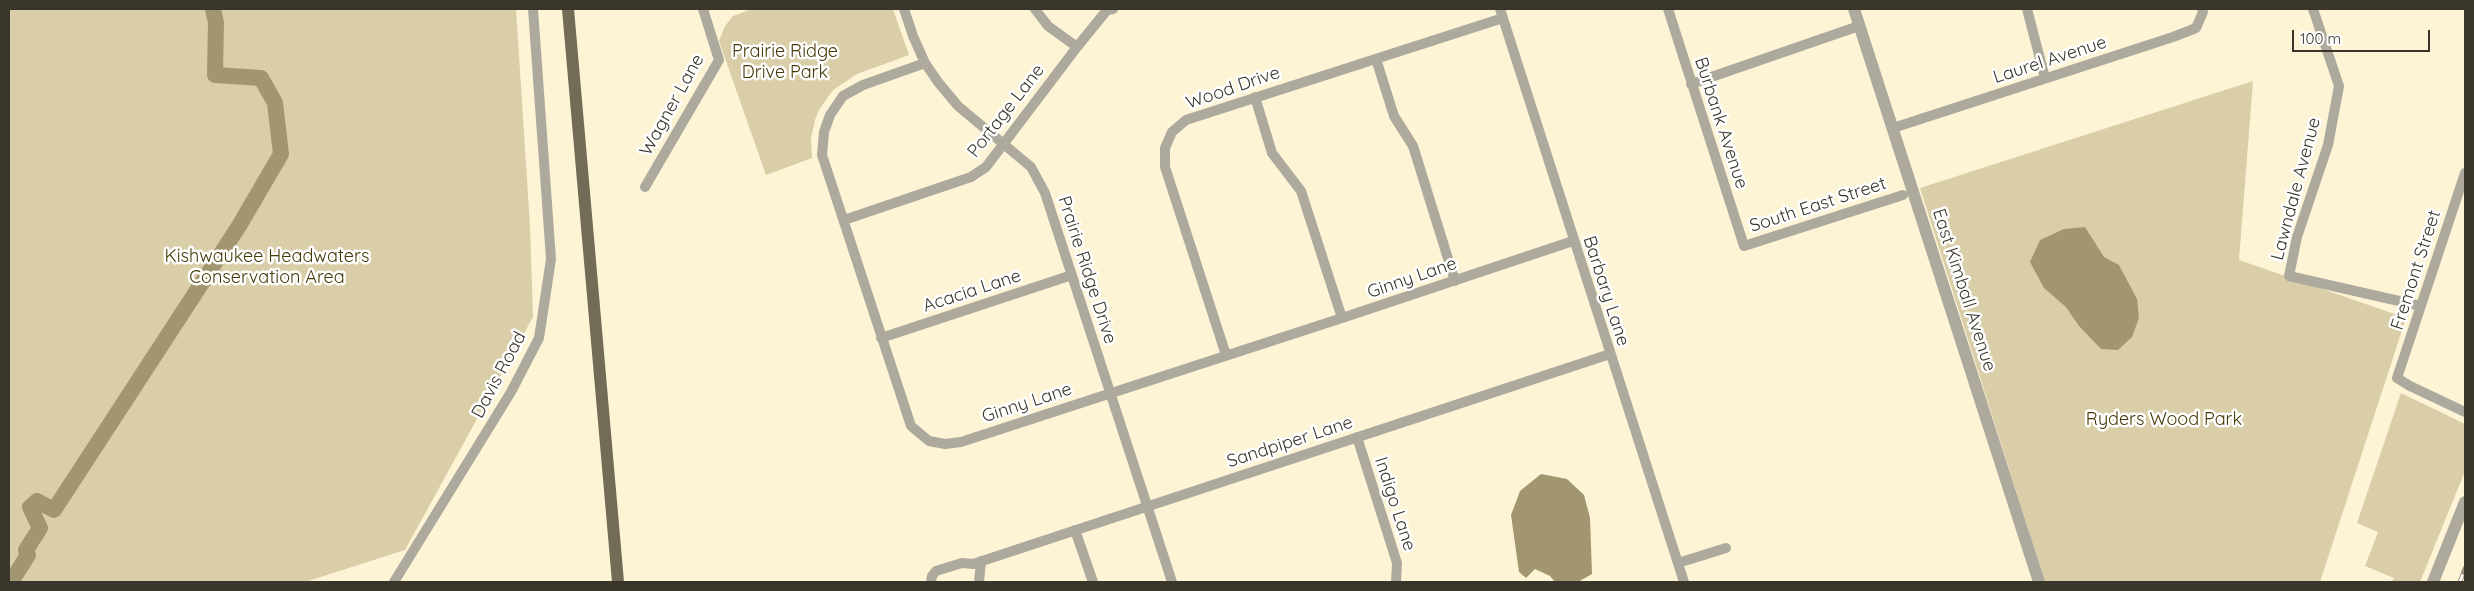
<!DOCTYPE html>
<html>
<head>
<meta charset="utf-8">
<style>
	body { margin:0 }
	#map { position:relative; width:2474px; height:591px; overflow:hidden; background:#fdf4d6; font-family:Quicksand,sans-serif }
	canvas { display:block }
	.frame { position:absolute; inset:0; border:10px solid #39352a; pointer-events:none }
	.scale { position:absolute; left:2292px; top:30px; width:138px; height:22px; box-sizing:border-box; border:2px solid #39352a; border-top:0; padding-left:6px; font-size:15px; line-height:18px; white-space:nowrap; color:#39352a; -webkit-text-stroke:4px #fff; paint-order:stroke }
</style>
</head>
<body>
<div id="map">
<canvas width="2474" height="591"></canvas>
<div class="frame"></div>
<div class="scale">100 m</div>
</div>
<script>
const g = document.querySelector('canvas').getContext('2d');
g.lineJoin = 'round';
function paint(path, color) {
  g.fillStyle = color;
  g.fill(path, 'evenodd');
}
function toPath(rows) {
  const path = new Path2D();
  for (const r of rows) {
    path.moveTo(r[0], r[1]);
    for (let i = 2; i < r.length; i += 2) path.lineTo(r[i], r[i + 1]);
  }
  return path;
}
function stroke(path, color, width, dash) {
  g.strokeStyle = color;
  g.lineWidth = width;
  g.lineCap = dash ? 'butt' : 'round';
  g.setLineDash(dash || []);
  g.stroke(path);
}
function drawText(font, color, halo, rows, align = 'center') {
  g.font = font + ' Quicksand,sans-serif';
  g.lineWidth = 5;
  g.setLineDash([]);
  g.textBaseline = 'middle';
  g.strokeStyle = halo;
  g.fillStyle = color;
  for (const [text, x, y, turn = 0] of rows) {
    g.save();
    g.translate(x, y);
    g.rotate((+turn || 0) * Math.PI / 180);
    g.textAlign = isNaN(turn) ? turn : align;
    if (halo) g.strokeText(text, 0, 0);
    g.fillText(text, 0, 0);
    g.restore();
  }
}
paint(toPath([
	[9,9,516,9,530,226,533,317,405,550,305,582,9,582],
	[752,9,893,9,909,55,857,74,833,90,819,110,815,120,811,138,812,158,766,175,719,41,725,26,733,16],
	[2253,81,2239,260,2406,318,2320,582,2045,582,1920,188],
	[2401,393,2465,424,2465,471,2420,582,2392,582,2394,578,2365,566,2378,532,2357,523]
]), '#d9cea8');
paint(toPath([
	[2085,227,2104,257,2119,265,2137,299,2139,318,2132,337,2118,350,2101,349,2079,326,2066,307,2044,288,2030,262,2040,240,2064,229],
	[1541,474,1567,479,1584,495,1590,518,1592,574,1578,582,1555,582,1550,576,1535,569,1526,578,1519,572,1511,515,1520,491]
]), '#a19670');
stroke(toPath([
	[11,582,28,555,26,550,40,528,30,507,37,501,54,510,239,226,281,154,275,103,261,78,215,75,216,23,213,9]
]), '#a19670', 16);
stroke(toPath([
	[904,9,913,36,925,63,938,82,958,106,1031,167,1045,193,1172,582],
	[1035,9,1048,26,1077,47],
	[1500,9,1684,582],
	[1668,9,1744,246,1903,195],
	[2027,9,2045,78],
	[2313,9,2339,86,2328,145,2297,237,2289,276,2421,306],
	[1376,59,1394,116,1413,146,1455,281],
	[925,63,863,85,843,96,830,115,824,132,822,155,911,426,929,441,945,444,961,442,1342,318,1573,241],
	[1691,84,1859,26],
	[1255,97,1272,153,1301,191,1342,318],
	[1893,128,2173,37,2196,28,2203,12,2202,9],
	[2465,173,2397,378,2410,386,2465,412],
	[645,187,719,60,703,9],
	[844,220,971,177,986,167,1077,47,1107,10,1113,9],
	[881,338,1072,275],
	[1226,355,1165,167,1165,148,1172,132,1186,120,1503,18],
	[1357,437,1397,563,1396,582],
	[1075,530,1093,582],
	[1678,563,1726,548],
	[394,582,511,392,539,338,551,259,533,9],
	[931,582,932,576,936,571,962,563,973,564,1610,354],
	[979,582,981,561]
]), '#ada99d', 10);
stroke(toPath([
	[1854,9,2039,582],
	[2433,582,2465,502]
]), '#ada99d', 12);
stroke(toPath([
	[568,9,618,582]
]), '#726b55', 12);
const rail = toPath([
	[2460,582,2465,568]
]);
stroke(rail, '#97907c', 4.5);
stroke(rail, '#fff', 2.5, [8]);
drawText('18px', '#473906', '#fff', [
	["Prairie Ridge",785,52],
	["Drive Park",785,73],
	["Kishwaukee Headwaters",267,257],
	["Conservation Area",267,278],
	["Ryders Wood Park",2164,420]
]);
drawText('18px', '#39352a', '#fff', [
	["Laurel Avenue",2050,60,-18],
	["Wood Drive",1233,88,-19],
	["Wagner Lane",672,105,-61],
	["Portage Lane",1006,111,-52],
	["Burbank Avenue",1721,123,72],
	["Lawndale Avenue",2296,189,-75],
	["South East Street",1818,205,-18],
	["Prairie Ridge Drive",1087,270,72],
	["Fremont Street",2416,270,-72],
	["Ginny Lane",1412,278,-19],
	["East Kimball Avenue",1964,290,72],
	["Acacia Lane",972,291,-18],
	["Barbary Lane",1606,291,72],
	["Davis Road",499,375,-62],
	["Ginny Lane",1027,403,-18],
	["Sandpiper Lane",1290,442,-18],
	["Indigo Lane",1395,504,72]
]);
</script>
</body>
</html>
